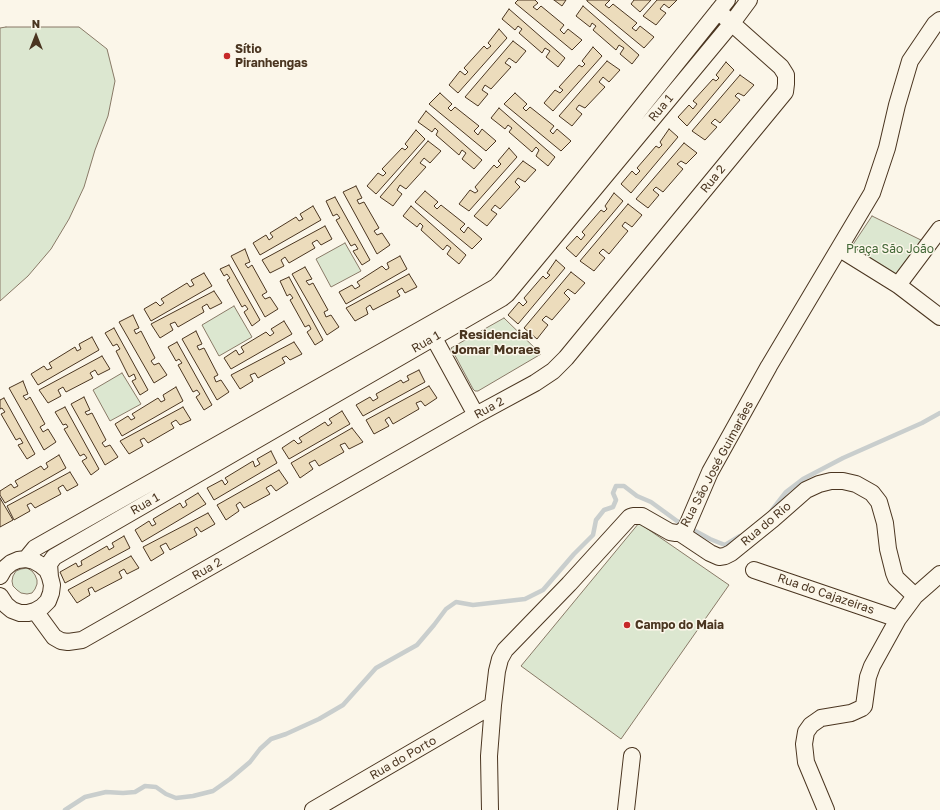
<!DOCTYPE html>
<html>
<head>
<meta charset="utf-8">
<style>
	body { margin:0 }
	#map { position:relative; width:940px; height:810px; overflow:hidden; background:#fbf6e9; font-family:"Golos Text",sans-serif }
	canvas { display:block }
	.north { position:absolute; left:16px; top:16px; width:40px; height:40px; -webkit-text-stroke:3px #fbf6e9; paint-order:stroke; rotate:0deg; font-size:11px; font-weight:700; line-height:16px; text-align:center; color:#4a3520 }
	.north::after { content:''; display:block; margin:auto; width:14px; height:18px; background:#4a3520; clip-path:polygon(50% 0,100% 100%,50% 72%,0 100%) }
</style>
</head>
<body>
<div id="map">
<canvas width="940" height="810"></canvas>
<div class="north">N</div>
</div>
<script>
const g = document.querySelector('canvas').getContext('2d');
g.lineJoin = 'round';
function paint(path, color) {
  g.fillStyle = color;
  g.fill(path, 'evenodd');
}
function toPath(rows) {
  const path = new Path2D();
  for (const r of rows) {
    path.moveTo(r[0], r[1]);
    for (let i = 2; i < r.length; i += 2) path.lineTo(r[i], r[i + 1]);
  }
  return path;
}
function stroke(path, color, width, dash) {
  g.strokeStyle = color;
  g.lineWidth = width;
  g.lineCap = dash ? 'butt' : 'round';
  g.setLineDash(dash || []);
  g.stroke(path);
}
function drawText(font, color, halo, rows, align = 'center') {
  g.font = font + ' "Golos Text",sans-serif';
  g.lineWidth = 3;
  g.setLineDash([]);
  g.textBaseline = 'middle';
  g.strokeStyle = halo;
  g.fillStyle = color;
  for (const [text, x, y, turn = 0] of rows) {
    g.save();
    g.translate(x, y);
    g.rotate((+turn || 0) * Math.PI / 180);
    g.textAlign = isNaN(turn) ? turn : align;
    if (halo) g.strokeText(text, 0, 0);
    g.fillText(text, 0, 0);
    g.restore();
  }
}
const green = toPath([
	[6,27,79,27,107,49,115,81,108,116,95,150,84,187,69,219,51,249,28,276,0,301,0,28,6,27],
	[872,216,925,242,897,279,850,249,872,216],
	[345,243,361,271,331,287,316,259,345,243],
	[234,306,252,337,219,356,202,325,234,306],
	[504,318,541,354,478,391,475,391,473,389,451,348,504,318],
	[122,373,141,404,110,421,93,390,122,373],
	[639,523,729,585,621,739,521,666,639,523],
	[27,568,32,571,35,575,37,580,37,584,35,589,32,593,27,594,21,593,17,590,13,586,12,581,13,576,16,571,21,569,27,568]
]);
paint(green, '#dce7d0');
stroke(green, '#887966', 1);
stroke(toPath([
	[772,510,786,492,803,479,843,458,922,423,940,413],
	[65,810,85,797,106,792,123,793,135,792,145,786,156,787,166,794,176,798,193,796,213,791,230,779,250,762,260,749,271,739,286,734,319,719,343,705,376,668,417,645,434,625,446,609,456,602,473,605,525,599,543,590,574,554,593,535,596,520,604,510,613,507,616,500,613,493,616,486,624,486,637,496,651,502,677,521,710,539,725,545,740,536]
]), '#c9cecd', 4.5);
const building = toPath([
	[518,0,535,0,538,3,533,7,537,10,541,6,564,25,560,30,564,34,568,29,582,40,572,50,515,3,518,0],
	[554,0,566,0,562,6,554,0],
	[587,0,610,0,605,5,609,8,613,4,637,23,632,28,636,31,640,26,654,37,644,48,587,1,587,0],
	[634,0,651,0,640,12,631,4,634,0],
	[657,0,677,0,669,8,664,4,660,9,666,13,656,25,643,16,657,0],
	[583,6,639,55,632,64,620,54,624,48,619,45,616,50,593,30,596,26,592,23,590,27,576,16,583,6],
	[509,9,565,58,558,67,546,57,550,51,545,48,542,53,519,33,522,29,518,26,515,30,502,19,509,9],
	[499,29,507,38,458,93,449,85,460,71,465,75,468,72,464,68,484,46,487,49,491,46,488,43,499,29],
	[513,41,526,51,516,63,509,58,505,63,511,67,491,89,485,85,482,90,488,94,478,106,465,97,513,41],
	[593,47,602,56,553,111,544,103,555,90,560,93,563,90,559,87,579,65,582,67,585,64,582,61,593,47],
	[607,61,620,70,609,82,603,77,599,82,605,87,585,108,579,105,576,109,582,114,572,126,559,116,607,61],
	[726,62,734,70,687,126,678,117,689,105,693,109,697,104,693,101,713,79,716,81,719,78,716,75,726,62],
	[740,75,754,85,744,96,738,93,735,96,740,100,720,123,715,119,711,123,717,127,705,140,692,131,740,75],
	[440,93,452,104,448,108,451,111,455,107,479,126,474,131,478,135,482,129,496,141,486,151,429,104,440,93],
	[515,93,527,104,523,108,526,111,530,107,554,126,550,131,553,134,557,129,571,141,561,151,504,104,515,93],
	[499,108,555,157,548,166,536,156,539,150,536,147,532,152,509,132,512,128,508,125,505,129,491,118,499,108],
	[426,111,482,160,474,169,462,159,466,153,462,150,459,155,436,135,438,131,435,128,432,132,418,122,426,111],
	[669,129,678,137,631,193,621,184,632,171,636,175,640,171,637,168,656,146,659,148,662,145,660,142,669,129],
	[416,130,425,139,376,194,367,186,378,173,383,176,386,173,382,169,402,148,405,150,408,147,405,144,416,130],
	[428,141,441,151,430,163,424,158,420,163,426,167,406,189,400,185,397,190,402,194,393,206,380,197,428,141],
	[684,143,697,153,686,164,681,161,677,164,683,169,663,192,656,187,653,190,659,195,648,208,636,199,684,143],
	[509,148,517,157,469,211,459,204,470,190,475,193,478,191,475,187,494,165,497,168,501,164,498,161,509,148],
	[523,161,536,170,525,182,518,178,515,182,520,187,500,209,495,205,491,210,497,214,487,226,474,216,523,161],
	[356,186,362,198,357,200,359,204,364,202,379,228,374,231,377,235,382,233,390,245,377,254,343,192,356,186],
	[425,191,438,202,434,206,437,209,441,205,465,224,460,229,464,233,468,227,482,239,472,249,415,202,425,191],
	[614,193,623,201,576,257,566,248,577,236,581,240,585,235,582,232,601,210,604,212,607,209,605,206,614,193],
	[335,197,370,260,362,265,353,251,358,249,355,244,351,246,336,220,340,218,337,214,333,216,326,201,335,197],
	[628,204,642,215,632,227,625,222,622,226,628,231,609,254,603,249,599,253,605,258,594,271,580,261,628,204],
	[313,206,321,220,260,255,253,243,266,235,269,240,273,237,270,233,296,217,299,221,303,219,300,214,313,206],
	[411,206,466,255,459,264,447,254,451,248,447,245,443,250,421,230,423,226,420,223,417,227,403,216,411,206],
	[325,226,332,239,321,245,317,240,312,243,315,248,289,263,285,257,281,260,284,266,270,273,262,260,325,226],
	[245,249,250,262,245,264,248,268,252,265,267,292,262,295,265,299,270,297,278,309,265,317,231,256,245,249],
	[400,256,407,269,346,304,339,292,352,285,355,289,360,286,357,282,382,266,386,270,389,268,387,263,400,256],
	[556,260,565,268,518,324,508,315,519,302,523,306,527,302,524,298,543,276,546,279,550,275,547,273,556,260],
	[229,265,260,320,252,326,244,312,248,309,245,305,242,307,227,280,230,278,227,274,224,276,220,269,229,265],
	[305,267,312,279,306,281,309,285,313,283,328,310,324,312,326,317,331,315,339,327,327,335,292,274,305,267],
	[571,272,585,283,575,294,568,289,564,293,570,299,552,320,546,316,542,320,548,325,537,339,524,328,571,272],
	[204,273,212,286,151,321,144,309,156,302,160,306,164,303,161,299,187,283,190,287,194,285,191,280,204,273],
	[409,274,417,287,405,293,402,288,397,291,400,296,373,310,370,305,366,308,368,314,355,321,346,308,409,274],
	[289,277,323,340,315,345,307,332,311,329,309,325,305,327,290,300,293,298,290,294,287,296,280,281,289,277],
	[214,291,222,303,210,309,207,304,202,307,204,312,178,327,175,322,170,324,173,330,160,338,151,324,214,291],
	[133,315,139,328,134,330,136,334,141,331,155,358,151,361,154,365,159,363,167,375,154,383,119,322,133,315],
	[284,321,292,334,231,369,224,358,236,350,239,355,244,352,241,347,266,332,270,336,274,333,271,329,284,321],
	[114,328,148,390,140,395,132,381,136,379,134,374,129,377,116,351,120,349,117,344,113,346,105,333,114,328],
	[196,331,202,344,197,346,199,350,204,348,218,375,214,377,216,382,221,380,229,392,217,400,182,339,196,331],
	[92,337,99,350,38,385,31,374,44,366,47,370,52,368,49,363,75,347,77,351,81,349,79,344,92,337],
	[177,342,212,405,204,410,196,397,200,394,197,390,193,392,178,365,182,363,179,359,176,361,168,347,177,342],
	[294,342,302,354,290,360,286,356,282,358,285,363,258,378,255,373,250,375,253,381,240,389,231,375,294,342],
	[102,356,110,369,98,375,95,370,90,373,93,378,66,392,63,387,58,390,61,396,48,403,39,390,102,356],
	[419,370,425,382,363,416,356,405,370,397,373,401,378,398,376,394,401,380,403,383,409,380,407,376,419,370],
	[23,381,28,394,23,396,26,400,30,397,45,424,40,427,43,432,48,429,56,442,44,450,9,388,23,381],
	[429,386,437,398,425,406,421,401,416,403,419,409,393,424,389,417,385,420,389,426,374,434,366,420,429,386],
	[176,387,183,401,122,436,115,424,128,416,131,420,135,418,132,414,158,398,161,402,165,400,163,395,176,387],
	[84,397,90,410,85,412,87,415,92,413,106,440,102,443,105,447,110,445,118,457,105,465,71,404,84,397],
	[4,398,35,454,27,459,18,445,23,443,20,438,16,440,1,414,5,412,2,408,0,409,0,400,4,398],
	[65,407,99,469,91,475,82,461,87,458,84,454,80,456,64,429,68,427,66,424,63,425,55,412,65,407],
	[183,407,191,420,180,425,176,420,171,423,174,428,148,443,144,438,140,440,143,446,129,454,120,441,183,407],
	[342,411,350,424,289,459,282,448,294,440,298,444,302,442,299,438,325,422,328,426,332,423,329,419,342,411],
	[352,428,363,442,349,449,345,443,340,445,344,452,319,466,315,460,309,463,313,469,300,478,291,463,352,428],
	[271,451,277,463,214,500,207,488,222,480,225,485,228,482,225,478,253,461,255,467,260,464,257,459,271,451],
	[59,455,66,468,5,503,0,495,0,491,11,484,14,488,18,486,15,481,41,466,44,470,48,467,46,463,59,455],
	[279,470,288,483,276,491,271,485,266,488,270,494,244,508,240,502,236,505,239,511,226,520,217,505,279,470],
	[70,472,78,485,67,491,63,485,58,488,61,494,35,508,31,503,27,505,30,511,14,520,7,506,70,472],
	[198,493,206,504,142,542,135,530,149,521,152,526,156,524,153,519,180,503,183,508,187,505,185,501,198,493],
	[0,498,13,520,0,527,0,498],
	[208,513,215,524,201,532,197,527,194,529,197,535,170,550,166,543,160,546,164,553,151,561,143,547,208,513],
	[124,536,130,548,65,583,60,572,76,563,78,567,82,565,81,561,107,546,109,550,114,547,112,543,124,536],
	[131,556,139,568,127,574,124,569,119,572,122,578,95,592,92,587,88,589,90,595,77,603,68,590,131,556]
]);
paint(building, '#ecdcbc');
stroke(building, '#4a3520', 1);
const minor = toPath([
	[840,249,898,285,940,317],
	[898,285,940,229],
	[429,329,476,415],
	[680,533,710,553,719,557,725,556,731,553,773,519,806,490,819,484,831,481,843,481,856,484,872,493,879,502,885,523,888,549,894,573,896,578,915,596],
	[26,559,35,548,496,287,502,281,727,0],
	[754,570,898,619],
	[0,576,4,569,11,563,18,560,26,559,34,561,41,565,47,570,50,577,52,585,51,593,48,601,42,607,35,611,28,613,20,613,12,610,6,605,0,596],
	[50,577,49,564,54,557,502,298,507,294,732,23,749,0],
	[35,611,54,637,61,641,68,642,82,640,476,415,535,383,553,371,566,358,785,92,786,84,786,75,781,67,718,11],
	[313,810,493,705],
	[490,810,489,756,493,705,497,671,500,659,505,650,569,584,630,517,633,516,642,516,670,532,676,533,680,533,686,528,710,472,769,366,872,193,887,148,897,105,910,61,935,24,940,20],
	[626,810,632,756],
	[826,810,806,762,804,744,806,732,811,725,821,718,851,713,862,708,864,706,868,677,872,666,898,619,915,596,940,574]
]);
stroke(minor, '#4a3520', 18);
stroke(minor, '#fbf6e9', 16);
for (const [x, y, r, color] of [
	[227,56,4,"#c62828"],
	[627,625,4,"#c62828"]
]) {
  const dot = new Path2D();
  dot.arc(x, y, r, 0, 2 * Math.PI);
  g.fillStyle = color;
  g.fill(dot);
  stroke(dot, '#fbf6e9', 1.5);
}
drawText('bold 12px', '#4a3520', '#fbf6e9', [
	["Sítio",235,49],
	["Piranhengas",235,63],
	["Campo do Maia",635,625]
], 'left');
drawText('12px', '#4a3520', '#fbf6e9', [
	["Rua 1",661,108,-50],
	["Rua 2",713,179,-51],
	["Rua 1",426,342,-30],
	["Rua 2",489,408,-29],
	["Rua São José Guimarães",717,464,-62],
	["Rua 1",145,504,-30],
	["Rua do Rio",766,524,-40],
	["Rua 2",207,569,-30],
	["Rua do Cajazeiras",826,594,19],
	["Rua do Porto",403,758,-30]
]);
drawText('12px', '#436837', '#fbf6e9', [
	["Praça São João",890,249]
]);
drawText('bold 13px', '#4a3520', '#fbf6e9', [
	["Residencial",496,335],
	["Jomar Moraes",496,350]
]);
</script>
</body>
</html>
